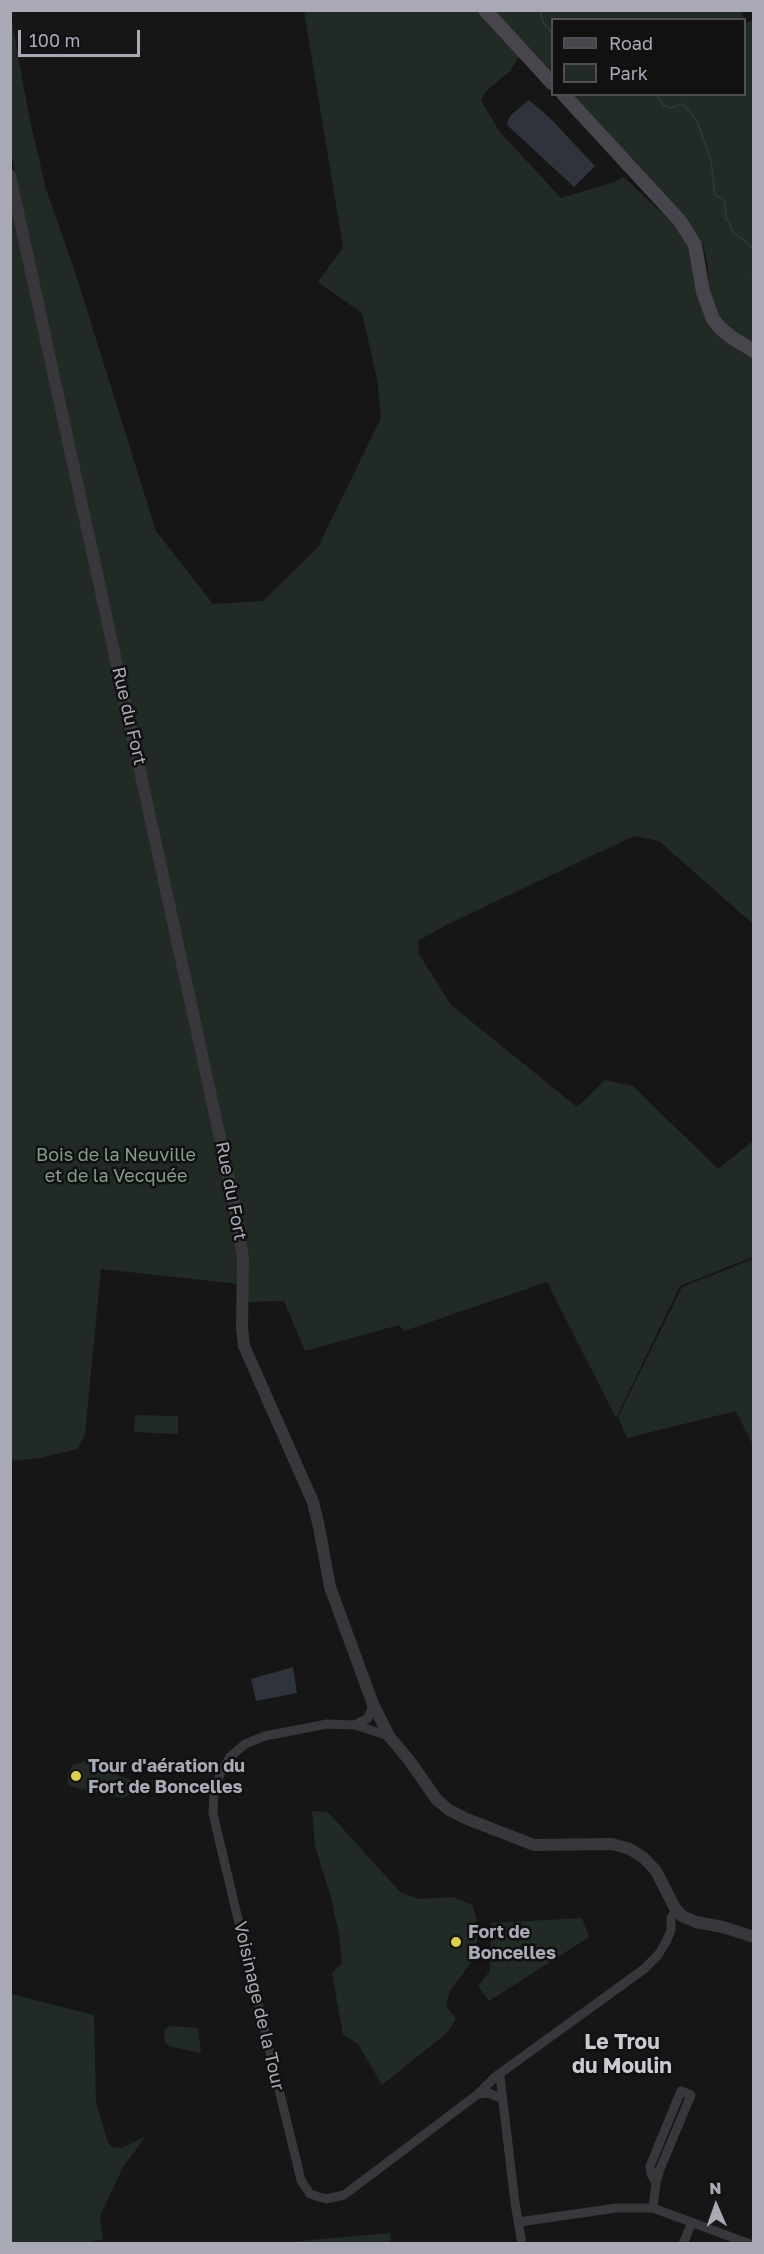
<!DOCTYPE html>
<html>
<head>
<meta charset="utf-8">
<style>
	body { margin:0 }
	#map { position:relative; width:764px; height:2254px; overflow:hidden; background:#161617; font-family:"Golos Text",sans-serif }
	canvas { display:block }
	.frame { position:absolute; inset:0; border:12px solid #a9aab6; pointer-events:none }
	.legend { position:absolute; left:551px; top:18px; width:195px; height:78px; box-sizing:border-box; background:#111112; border:2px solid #4e4e54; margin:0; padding:8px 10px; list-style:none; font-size:18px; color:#a9aab6 }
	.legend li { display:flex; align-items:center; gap:12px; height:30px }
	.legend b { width:30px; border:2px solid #4e4e54 }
	.north { position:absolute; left:686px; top:2176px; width:60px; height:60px; -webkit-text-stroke:4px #111112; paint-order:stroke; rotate:358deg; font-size:16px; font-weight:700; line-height:24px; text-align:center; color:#a9aab6 }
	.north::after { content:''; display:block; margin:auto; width:21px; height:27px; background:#a9aab6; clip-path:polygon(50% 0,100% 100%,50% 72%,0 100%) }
	.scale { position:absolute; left:18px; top:30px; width:122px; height:27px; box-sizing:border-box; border:3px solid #a9aab6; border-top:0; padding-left:8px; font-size:18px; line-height:21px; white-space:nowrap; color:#a9aab6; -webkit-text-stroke:4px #111112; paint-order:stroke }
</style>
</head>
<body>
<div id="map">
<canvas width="764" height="2254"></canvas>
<div class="frame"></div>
<ul class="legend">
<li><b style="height:8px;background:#46464c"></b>Road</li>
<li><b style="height:16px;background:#222a25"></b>Park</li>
</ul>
<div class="north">N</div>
<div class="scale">100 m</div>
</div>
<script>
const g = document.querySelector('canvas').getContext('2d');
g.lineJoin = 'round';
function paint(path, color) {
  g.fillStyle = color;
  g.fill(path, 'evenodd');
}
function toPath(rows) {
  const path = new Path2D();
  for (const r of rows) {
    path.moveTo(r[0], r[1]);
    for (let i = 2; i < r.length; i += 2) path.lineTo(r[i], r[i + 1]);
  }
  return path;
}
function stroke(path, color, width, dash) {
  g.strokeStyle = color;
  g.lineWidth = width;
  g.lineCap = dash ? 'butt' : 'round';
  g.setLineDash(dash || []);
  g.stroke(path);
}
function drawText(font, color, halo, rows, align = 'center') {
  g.font = font + ' "Golos Text",sans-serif';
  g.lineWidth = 5;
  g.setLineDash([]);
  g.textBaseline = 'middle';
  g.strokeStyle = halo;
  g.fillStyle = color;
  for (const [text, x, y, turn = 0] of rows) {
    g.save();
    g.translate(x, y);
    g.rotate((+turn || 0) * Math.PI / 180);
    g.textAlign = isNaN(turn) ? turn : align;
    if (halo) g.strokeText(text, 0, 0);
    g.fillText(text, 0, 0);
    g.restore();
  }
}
paint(toPath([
	[741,10,744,20,552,20,552,77,491,11],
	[10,11,29,116,46,189,77,278,156,531,213,604,263,601,318,547,381,418,377,379,362,313,318,282,343,247,304,11,480,11,520,55,510,71,486,91,481,101,500,132,561,198,611,183,624,177,681,231,729,342,753,358,753,924,659,841,634,836,448,924,418,941,419,954,451,1005,577,1107,605,1080,633,1086,718,1169,753,1141,753,1257,680,1286,616,1418,547,1282,404,1331,399,1325,305,1351,284,1301,246,1302,246,1256,11,153],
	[744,20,746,23,753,20,753,346,720,321,709,295,708,267,703,244,691,226,569,95,744,94],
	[10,197,237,1238,239,1284,101,1269,85,1435,77,1449,40,1458,11,1461],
	[753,1259,753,1445,736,1411,627,1438,618,1417,682,1287],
	[135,1415,178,1416,178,1434,134,1432],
	[86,1761,95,1761,112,1773,131,1780,134,1789,131,1794,123,1798,69,1786,67,1780,72,1765],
	[312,1811,328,1812,400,1892,419,1899,453,1897,472,1905,476,1916,478,1953,450,1991,446,2006,456,2019,448,2032,382,2085,358,2044,343,2035,332,1973,342,1963,339,1934,331,1897,315,1846],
	[582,1918,589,1937,489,2001,478,1986,490,1971,491,1923],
	[11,1994,94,2015,96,2102,108,2143,113,2147,121,2148,146,2136,123,2167,100,2216,103,2239,81,2244,11,2243],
	[170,2026,198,2028,201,2051,199,2053,169,2046,165,2042,164,2030],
	[390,2233,391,2243,277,2243]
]), '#222a25');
paint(toPath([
	[529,100,551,119,595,166,574,187,507,125,508,120,512,114],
	[293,1667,297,1693,256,1701,251,1679]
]), '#2f333c');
stroke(toPath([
	[540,10,543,22,552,33],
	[656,94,663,105,669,108,675,107,680,104,684,105,697,121,711,161,715,195,725,201,726,220,729,221,733,233,744,240,754,249],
	[754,272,752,277,754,282]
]), '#2f333c', 2);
stroke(toPath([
	[355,1725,368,1718,373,1704],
	[389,1736,355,1725,327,1724,265,1736,245,1744,230,1757,220,1774,214,1791,213,1814,253,1982,301,2180,310,2194,326,2199,344,2195,478,2094,495,2077,644,1969,658,1955,666,1942,671,1930,671,1918,676,1910],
	[500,2076,515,2203,522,2244],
	[478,2094,489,2093,502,2099],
	[653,2208,656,2183,660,2169,691,2095,681,2091,650,2166,651,2174,656,2183],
	[519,2222,616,2208,653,2208,750,2244],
	[683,2244,692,2222]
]), '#38373c', 9);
stroke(toPath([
	[10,175,233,1197,243,1258,242,1328,244,1346,313,1502,319,1527,330,1587,373,1704,389,1736,409,1760,437,1800,449,1810,467,1819,534,1845,612,1844,630,1849,644,1858,656,1871,675,1908,682,1916,696,1922,723,1927,754,1937]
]), '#38373c', 12);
stroke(toPath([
	[485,10,552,83],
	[563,94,680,221,695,245,703,292,713,319,720,328,731,337,754,351]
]), '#46464c', 14);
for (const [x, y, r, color] of [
	[76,1776,6,"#ded047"],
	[456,1942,6,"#ded047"]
]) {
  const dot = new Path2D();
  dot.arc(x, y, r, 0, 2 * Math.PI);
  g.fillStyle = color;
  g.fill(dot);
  stroke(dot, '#111112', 2);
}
drawText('18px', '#a9aab6', '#111112', [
	["Rue du Fort",129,716,77],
	["Rue du Fort",231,1191,79],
	["Voisinage de la Tour",259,2006,77]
]);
drawText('18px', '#829f8b', '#111112', [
	["Bois de la Neuville",116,1155],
	["et de la Vecquée",116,1176]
]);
drawText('bold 18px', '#a9aab6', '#111112', [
	["Tour d'aération du",88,1766],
	["Fort de Boncelles",88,1787],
	["Fort de",468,1932],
	["Boncelles",468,1953]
], 'left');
drawText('bold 21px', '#cacad3', '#111112', [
	["Le Trou",622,2042],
	["du Moulin",622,2066]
]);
</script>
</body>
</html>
